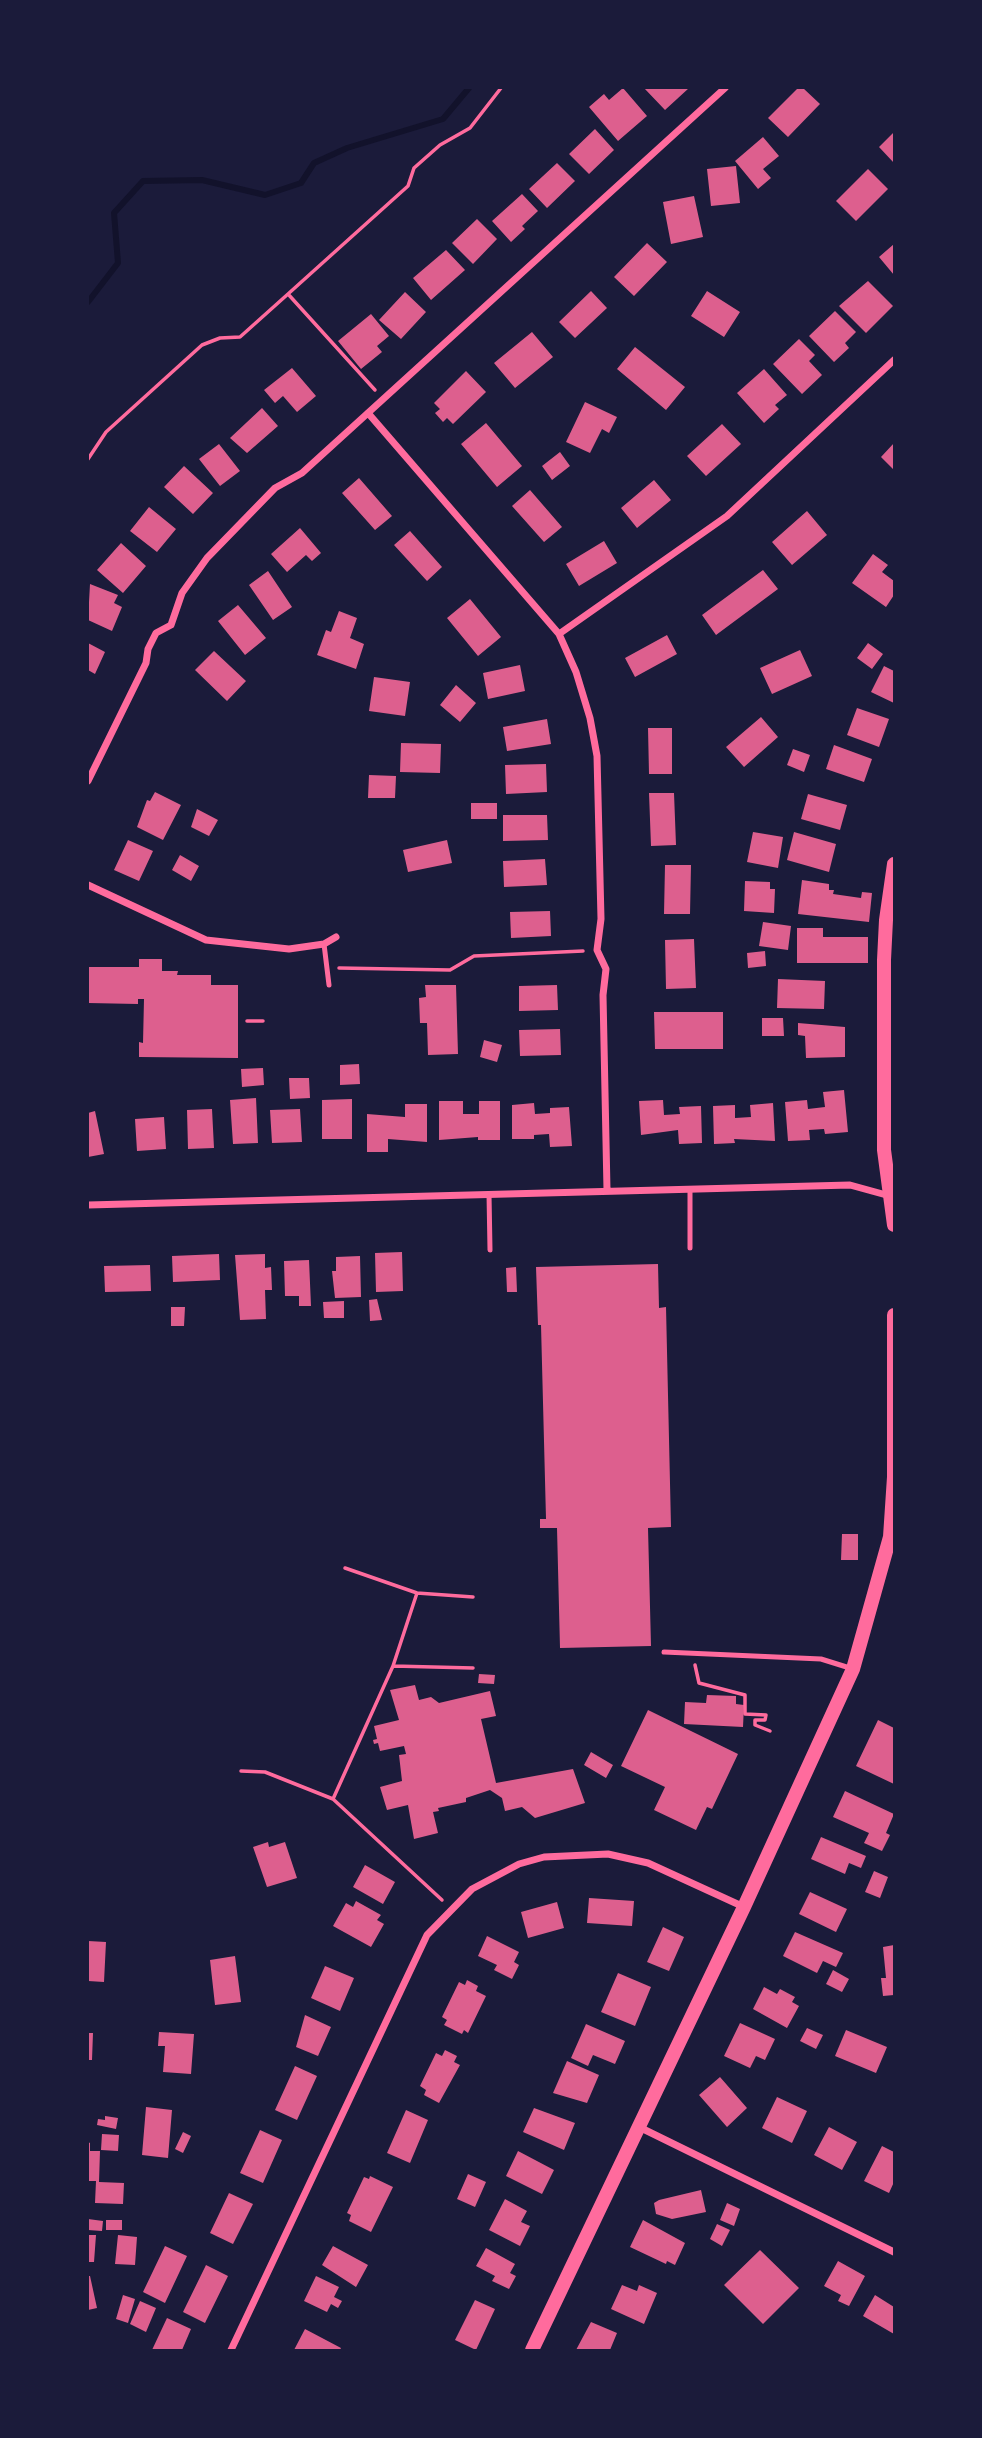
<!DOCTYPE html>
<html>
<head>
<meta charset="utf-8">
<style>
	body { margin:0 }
	#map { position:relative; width:982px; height:2438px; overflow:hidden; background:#1b1b3a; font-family:Quicksand,sans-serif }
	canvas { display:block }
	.frame { position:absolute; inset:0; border:89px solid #1b1b3a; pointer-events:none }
</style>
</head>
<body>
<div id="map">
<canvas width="982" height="2438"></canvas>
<div class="frame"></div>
</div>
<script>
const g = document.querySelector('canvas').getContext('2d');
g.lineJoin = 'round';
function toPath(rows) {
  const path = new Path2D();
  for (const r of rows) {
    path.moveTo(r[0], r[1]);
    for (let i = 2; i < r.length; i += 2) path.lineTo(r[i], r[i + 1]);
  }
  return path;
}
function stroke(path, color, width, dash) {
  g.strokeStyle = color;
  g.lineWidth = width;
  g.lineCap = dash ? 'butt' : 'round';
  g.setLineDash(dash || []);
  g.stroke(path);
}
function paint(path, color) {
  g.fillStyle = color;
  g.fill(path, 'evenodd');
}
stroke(toPath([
	[88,302,118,263,114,213,143,181,202,180,265,195,301,183,314,163,347,148,443,119,469,88]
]), '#12122b', 6);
paint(toPath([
	[623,88,647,116,618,141,589,107,604,94,609,100],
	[644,88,689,88,665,110],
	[798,88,803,88,820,104,788,137,768,118],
	[595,129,614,150,589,174,569,154],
	[894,132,894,163,879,147],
	[763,137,779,156,763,169,771,178,758,189,735,161],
	[557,163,575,181,547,208,529,189],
	[736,166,740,203,711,206,707,169],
	[868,169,888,189,856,221,836,201],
	[522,194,538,211,522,226,525,229,511,242,492,221],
	[694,196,703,237,671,244,663,202],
	[477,219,497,239,473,264,452,243],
	[647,243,667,262,634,296,614,277],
	[894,244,894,275,879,257],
	[446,250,465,270,431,300,413,278],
	[868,281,893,306,866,333,839,306],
	[591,291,607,308,575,338,559,322],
	[707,291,740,312,724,337,691,316],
	[405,292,426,312,401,339,379,320],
	[835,311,856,332,845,343,849,348,834,362,809,336],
	[371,314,389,336,377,346,382,352,361,369,338,341],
	[532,332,553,357,515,388,494,363],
	[799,339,815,355,809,361,822,375,802,394,773,364],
	[635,347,685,387,666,410,617,369],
	[292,368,316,396,297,412,283,396,275,403,264,390],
	[764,369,787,395,775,405,779,409,764,423,737,393],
	[466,371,486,392,453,424,447,418,443,422,435,413,440,409,434,403],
	[585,402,617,417,609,433,602,429,590,453,566,442],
	[262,408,278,426,247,453,230,438],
	[486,423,522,466,497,487,461,444],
	[722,424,741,444,706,476,687,456],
	[894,443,894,470,881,457],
	[219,444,240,471,220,486,199,459],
	[560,452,570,466,552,480,542,466],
	[184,466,213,493,193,514,164,487],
	[359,478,392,516,375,530,342,493],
	[654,480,671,500,637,528,621,508],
	[530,490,562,527,544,542,512,506],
	[149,507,176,529,157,552,130,531],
	[807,511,827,535,792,565,772,542],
	[300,528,321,553,312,561,306,555,287,572,271,554],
	[410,531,442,567,427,581,394,545],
	[604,541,617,563,579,586,566,564],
	[121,543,146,566,123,593,97,570],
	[873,554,888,565,882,572,894,581,894,595,886,607,852,583],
	[763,570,778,589,716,635,702,615],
	[268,571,292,607,273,620,249,585],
	[90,584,118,595,114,603,122,607,112,631,88,620],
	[470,599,501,637,478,656,447,618],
	[238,605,266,638,245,655,218,621],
	[339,611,357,618,350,638,364,644,356,669,317,655,326,630,331,632],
	[667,635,677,654,635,677,625,658],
	[88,643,105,652,95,674,88,670],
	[868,643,883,654,872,669,857,658],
	[800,650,812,676,772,694,760,668],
	[214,651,246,681,227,701,195,670],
	[520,665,525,691,488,699,483,673],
	[884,666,894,671,894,703,871,692],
	[374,677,410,682,405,716,369,711],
	[456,685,476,703,460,722,440,705],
	[857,708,889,719,879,747,847,735],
	[761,717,778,737,744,767,726,747],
	[547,719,551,744,507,751,503,727],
	[648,728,672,728,672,774,649,774],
	[401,743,441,744,440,773,400,772],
	[834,745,872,759,864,782,826,769],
	[793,749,810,755,804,772,787,765],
	[546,764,547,792,506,794,505,765],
	[369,775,396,776,395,798,368,798],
	[155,792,181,805,163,840,137,827,147,800,150,801],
	[649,793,674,793,676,845,651,846],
	[808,794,847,805,840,830,801,819],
	[471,803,497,803,497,819,471,819],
	[197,809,218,820,209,836,191,827],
	[503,815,547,815,548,840,503,841],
	[753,832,783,837,778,868,747,862],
	[794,832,836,844,829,872,787,860],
	[128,840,153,851,139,881,114,870],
	[447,840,452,863,408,872,403,850],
	[180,855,199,866,191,881,172,870],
	[545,859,547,885,504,887,503,861],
	[665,865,691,865,690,914,664,914],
	[802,880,829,884,829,890,834,890,833,894,861,898,862,892,872,893,869,922,798,914],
	[745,881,770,882,770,889,775,889,774,913,744,911],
	[550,911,551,936,511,938,510,912],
	[763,922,791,926,788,950,759,946],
	[797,928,823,928,823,937,868,937,868,963,797,963],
	[694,939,696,988,666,989,665,940],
	[765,951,766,966,748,968,747,953],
	[139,959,162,959,162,971,178,971,177,975,211,975,211,985,238,985,238,1058,139,1057,139,1042,143,1043,144,999,138,999,138,1004,88,1003,88,967,139,967],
	[778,979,825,981,824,1009,777,1008],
	[425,985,456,985,458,1054,428,1055,427,1023,420,1023,419,998,426,997],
	[557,985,558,1010,519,1011,519,986],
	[654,1012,723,1012,723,1049,655,1049],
	[762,1018,783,1018,784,1036,762,1036],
	[798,1023,845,1027,845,1057,806,1058,805,1036,798,1035],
	[560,1029,561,1055,520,1056,519,1030],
	[484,1040,502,1045,497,1062,480,1057],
	[359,1064,360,1084,340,1085,340,1065],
	[263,1068,264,1085,242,1087,241,1069],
	[289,1078,309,1078,310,1098,290,1099],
	[844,1090,848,1132,825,1134,824,1129,809,1130,810,1140,788,1141,785,1102,807,1100,808,1109,825,1107,823,1092],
	[256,1098,258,1143,233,1144,230,1100],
	[352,1099,352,1139,322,1139,322,1100],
	[663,1100,664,1115,680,1114,679,1107,701,1106,702,1143,679,1144,678,1130,641,1135,639,1101],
	[439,1101,463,1101,463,1114,479,1114,479,1101,500,1101,500,1140,478,1140,478,1137,439,1140],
	[534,1103,535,1114,550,1113,550,1108,569,1107,572,1146,550,1147,549,1134,534,1135,534,1139,512,1139,512,1105],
	[773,1103,775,1141,734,1139,735,1143,714,1144,713,1106,735,1105,735,1118,751,1117,750,1105],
	[405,1104,427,1104,427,1142,388,1139,388,1152,367,1152,367,1114,405,1117],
	[212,1109,214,1148,188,1149,187,1110],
	[300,1109,302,1142,272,1143,270,1110],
	[95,1111,104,1154,88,1157,88,1113],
	[164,1117,166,1149,137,1151,135,1119],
	[402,1252,403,1291,376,1292,375,1253],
	[219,1254,220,1280,173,1282,172,1256],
	[265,1254,265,1268,271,1267,272,1290,265,1290,266,1319,240,1320,235,1255],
	[360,1256,361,1297,335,1298,332,1271,336,1271,336,1257],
	[309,1260,311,1306,299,1306,299,1296,285,1296,284,1261],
	[658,1264,659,1308,666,1307,671,1527,648,1528,651,1646,560,1648,557,1528,540,1528,540,1519,546,1519,541,1325,538,1325,536,1267],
	[150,1265,151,1291,105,1292,104,1266],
	[516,1267,517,1292,507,1292,506,1268],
	[377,1299,382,1320,370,1321,369,1300],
	[344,1301,344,1318,324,1318,323,1302],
	[171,1307,185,1307,184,1326,171,1326],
	[842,1534,858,1534,858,1560,841,1560],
	[479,1674,495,1675,494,1684,478,1683],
	[415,1685,419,1700,431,1697,439,1703,490,1691,496,1716,481,1719,496,1783,573,1769,585,1803,535,1818,522,1807,505,1811,502,1798,490,1790,466,1798,466,1802,438,1808,439,1811,433,1812,438,1833,414,1839,408,1805,387,1810,380,1787,402,1781,399,1755,406,1754,404,1746,380,1751,378,1743,374,1744,373,1740,377,1739,374,1726,399,1720,390,1690],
	[707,1695,736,1696,736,1704,744,1705,743,1727,684,1724,685,1702,706,1703],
	[648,1710,738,1754,712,1809,707,1807,696,1830,654,1810,665,1787,621,1766],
	[878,1720,894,1728,894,1784,856,1766],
	[591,1752,613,1765,606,1778,584,1765],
	[845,1791,894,1814,886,1833,890,1835,882,1851,864,1843,869,1833,833,1817],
	[821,1837,866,1856,861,1868,849,1863,845,1874,811,1859],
	[268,1842,269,1847,285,1842,297,1878,267,1887,253,1847],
	[365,1865,395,1882,383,1904,353,1887],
	[874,1871,888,1877,880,1898,865,1892],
	[810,1892,847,1909,836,1932,799,1914],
	[589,1898,634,1901,632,1926,587,1923],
	[356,1901,381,1915,377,1920,384,1924,371,1947,333,1926,346,1903,353,1907],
	[557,1902,564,1928,528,1938,521,1912],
	[663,1927,684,1937,669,1971,647,1962],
	[795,1932,843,1953,836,1967,823,1961,817,1973,783,1956],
	[487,1936,519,1952,514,1962,519,1965,512,1979,494,1970,497,1965,478,1956],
	[88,1941,106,1942,104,1982,88,1981],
	[894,1945,894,1995,883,1996,881,1978,886,1978,883,1947],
	[235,1956,241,2002,215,2005,210,1960],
	[325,1966,354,1978,340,2011,311,1998],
	[833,1970,849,1979,842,1992,826,1984],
	[618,1973,651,1987,635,2026,601,2012],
	[467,1980,478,1986,476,1991,486,1996,468,2033,464,2030,462,2034,444,2025,447,2020,442,2017,459,1982,465,1985],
	[764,1987,777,1994,780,1989,795,1997,792,2002,799,2006,787,2028,753,2009],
	[305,2015,331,2027,318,2056,296,2047],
	[740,2023,775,2039,765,2060,756,2056,750,2068,724,2056],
	[586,2024,625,2041,615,2064,593,2055,588,2066,571,2058],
	[807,2028,823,2035,816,2049,800,2041],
	[846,2030,887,2047,876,2073,835,2056],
	[159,2032,194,2034,191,2074,163,2072,165,2046,158,2046],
	[88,2033,93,2033,92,2060,88,2060],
	[445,2050,457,2056,454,2062,460,2065,439,2103,424,2095,426,2090,420,2086,436,2053,442,2056],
	[567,2061,599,2075,587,2103,553,2093],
	[295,2066,317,2076,297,2120,275,2110],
	[720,2077,747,2108,727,2127,699,2095],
	[777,2097,807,2111,792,2143,762,2128],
	[146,2107,172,2110,168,2158,142,2155],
	[534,2108,575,2123,564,2150,523,2132],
	[406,2110,428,2120,410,2163,387,2153],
	[105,2116,118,2118,116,2129,97,2125,98,2119,105,2120],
	[829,2127,857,2142,842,2170,814,2155],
	[260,2130,282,2140,263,2183,240,2173],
	[183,2132,191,2136,183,2153,175,2149],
	[102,2134,119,2135,118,2151,101,2150],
	[88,2142,90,2143,90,2151,100,2151,99,2182,124,2183,123,2204,95,2203,96,2181,88,2181],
	[882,2146,894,2152,894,2182,889,2193,864,2181],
	[518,2151,554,2170,542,2194,506,2176],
	[468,2174,486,2182,475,2207,457,2199],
	[370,2176,393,2187,371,2232,349,2221,351,2215,347,2213,364,2177,369,2179],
	[701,2190,706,2212,672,2219,656,2214,654,2203,659,2200],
	[229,2193,253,2204,233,2244,210,2233],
	[505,2199,527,2211,521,2222,530,2226,520,2246,489,2230],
	[727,2203,740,2209,734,2226,720,2220],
	[88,2219,103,2221,102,2231,88,2230],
	[106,2220,122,2220,122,2230,106,2230],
	[643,2220,685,2243,675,2265,667,2261,666,2264,630,2247],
	[717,2224,730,2230,722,2246,710,2239],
	[88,2235,96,2235,94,2262,88,2262],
	[118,2235,137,2237,135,2265,115,2264],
	[165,2246,187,2256,165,2303,143,2292],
	[333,2246,368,2265,356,2287,322,2265],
	[486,2248,515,2264,510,2273,516,2276,509,2289,492,2281,495,2276,476,2266],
	[760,2250,799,2288,763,2324,724,2285],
	[838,2261,865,2276,849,2306,838,2301,841,2295,824,2286],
	[206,2265,228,2276,205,2323,183,2312],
	[88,2276,90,2276,97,2308,88,2310],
	[316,2276,339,2287,334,2297,342,2301,338,2308,331,2304,327,2312,304,2301],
	[622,2285,637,2291,639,2285,657,2293,644,2324,611,2309],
	[123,2295,135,2299,128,2323,116,2319],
	[875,2295,894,2307,894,2334,863,2316],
	[475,2300,495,2309,476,2350,455,2340],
	[140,2301,156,2308,146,2332,130,2324],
	[167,2318,191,2329,182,2350,152,2350],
	[591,2322,617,2333,610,2350,576,2350],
	[305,2329,341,2348,340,2350,294,2350]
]), '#dd5f8e');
stroke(toPath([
	[288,294,375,390],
	[88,459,106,432,202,345,220,338,240,337,288,294,408,186,414,168,440,145,470,128,501,88],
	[339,968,450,970,474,956,583,951],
	[247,1021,263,1021],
	[345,1568,417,1593,473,1597],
	[695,1665,699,1683,745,1695,745,1714,766,1715,765,1720,755,1720,755,1725,770,1731],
	[393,1666,417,1593],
	[241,1771,265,1772,333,1799,442,1900],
	[333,1799,393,1666,473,1668]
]), '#ff6b9d', 3.5);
stroke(toPath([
	[324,944,329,985],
	[690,1189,690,1248],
	[489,1194,490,1250],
	[664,1652,821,1659,853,1669]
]), '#ff6b9d', 5);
stroke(toPath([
	[368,413,559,634,576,672,590,718,597,756,601,919,597,950,606,969,603,995,607,1190],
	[559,634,727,516,894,360],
	[88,781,146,663,148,649,156,633,171,625,182,593,207,558,275,488,302,473,725,88],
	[88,885,206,940,289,949,324,944,336,937],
	[88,1205,850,1185,890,1196],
	[639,2127,894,2252],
	[231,2350,427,1935,472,1889,519,1864,544,1857,608,1854,648,1863,744,1907]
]), '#ff6b9d', 7);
stroke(toPath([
	[894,864,886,920,884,960,884,1150,894,1225],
	[532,2350,744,1907,853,1669,890,1537,894,1477,894,1315]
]), '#ff6b9d', 14);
</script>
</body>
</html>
